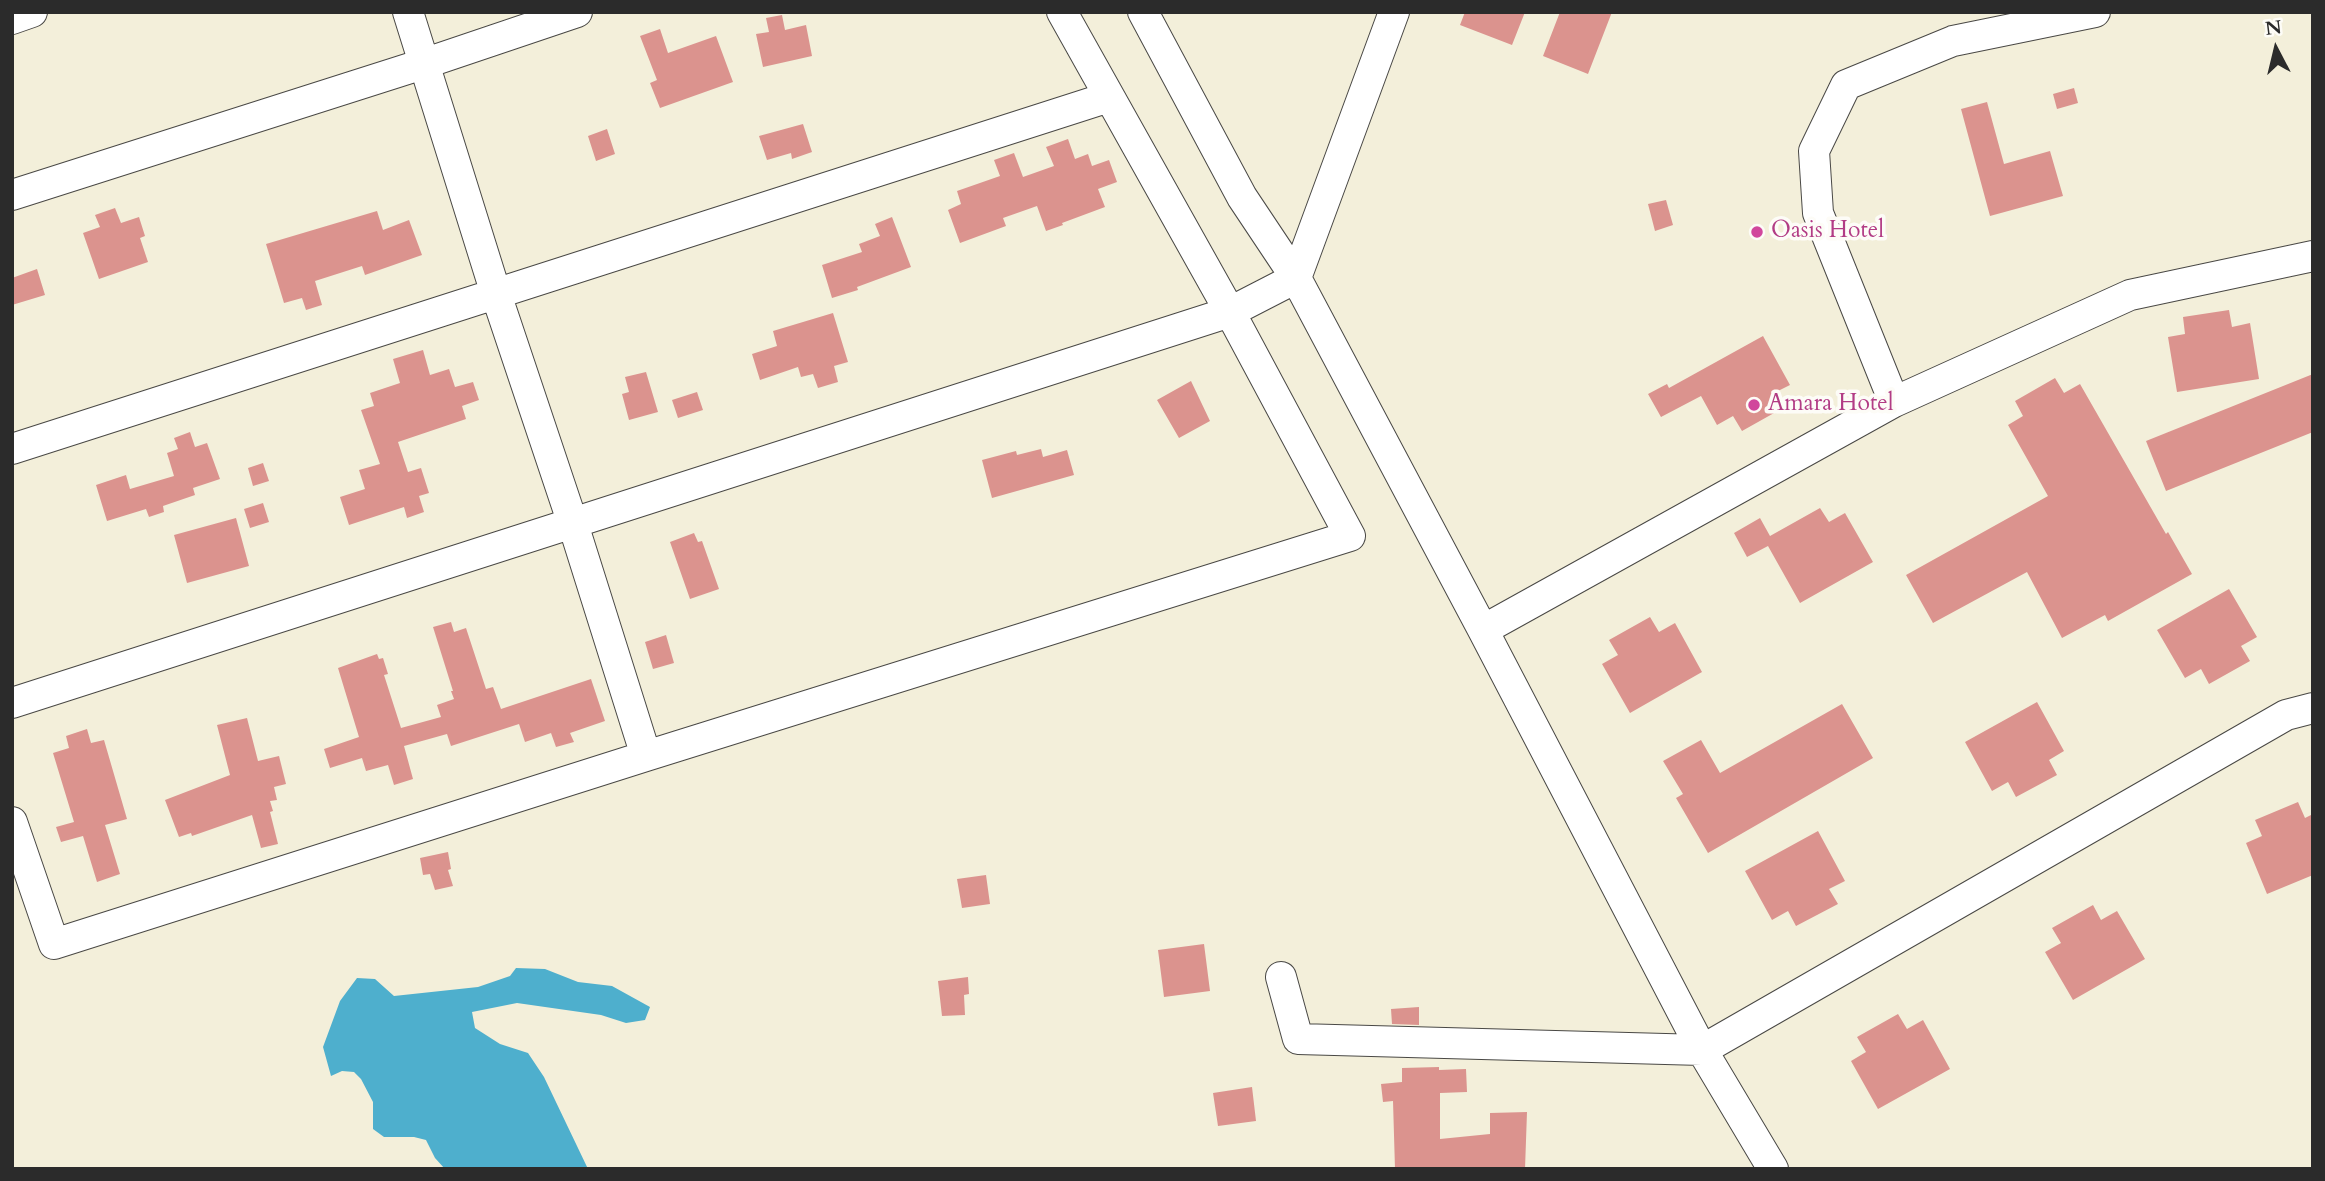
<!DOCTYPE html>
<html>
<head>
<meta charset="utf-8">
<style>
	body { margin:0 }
	#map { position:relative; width:2325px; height:1181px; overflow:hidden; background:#f3efda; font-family:Cardo,serif }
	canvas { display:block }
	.frame { position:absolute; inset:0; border:14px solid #2b2b2b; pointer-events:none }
	.north { position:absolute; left:2241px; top:14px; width:70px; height:70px; -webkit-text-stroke:5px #fdfcf7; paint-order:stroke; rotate:353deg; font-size:19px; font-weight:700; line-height:28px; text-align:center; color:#2b2b2b }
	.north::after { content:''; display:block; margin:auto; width:24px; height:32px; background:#2b2b2b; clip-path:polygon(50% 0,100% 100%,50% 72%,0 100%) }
</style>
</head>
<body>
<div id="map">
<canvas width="2325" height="1181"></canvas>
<div class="frame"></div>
<div class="north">N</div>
</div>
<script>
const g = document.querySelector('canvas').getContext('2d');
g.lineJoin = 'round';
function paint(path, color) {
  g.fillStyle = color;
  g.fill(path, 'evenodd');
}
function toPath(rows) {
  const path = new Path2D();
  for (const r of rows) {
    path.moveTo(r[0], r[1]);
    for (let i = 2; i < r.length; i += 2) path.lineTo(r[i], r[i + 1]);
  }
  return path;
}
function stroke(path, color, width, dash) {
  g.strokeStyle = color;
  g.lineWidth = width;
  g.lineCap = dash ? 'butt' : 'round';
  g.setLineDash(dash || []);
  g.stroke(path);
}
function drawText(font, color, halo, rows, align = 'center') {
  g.font = font + ' Cardo,serif';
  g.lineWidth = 7;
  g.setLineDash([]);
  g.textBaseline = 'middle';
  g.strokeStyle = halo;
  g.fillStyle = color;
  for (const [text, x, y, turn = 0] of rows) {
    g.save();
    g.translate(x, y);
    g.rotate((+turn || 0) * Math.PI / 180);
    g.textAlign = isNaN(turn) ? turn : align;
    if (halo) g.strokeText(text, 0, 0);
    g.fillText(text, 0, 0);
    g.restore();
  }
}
paint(toPath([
	[516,968,545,969,578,982,612,986,650,1007,645,1020,626,1023,601,1015,517,1003,472,1012,475,1028,500,1044,528,1053,544,1077,588,1169,445,1169,435,1158,426,1140,414,1137,384,1137,373,1129,373,1102,361,1079,354,1072,342,1071,331,1076,323,1047,340,1001,357,978,375,979,394,996,478,987,510,976]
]), '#4eafcd');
paint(toPath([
	[1465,12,1525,12,1512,45,1460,25],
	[1560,12,1612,12,1588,74,1543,56],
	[782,15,785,30,806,25,812,56,763,67,756,34,769,32,766,18],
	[660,29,668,53,716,36,733,82,660,108,650,83,657,80,640,36],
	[2074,88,2078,103,2057,109,2053,94],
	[1987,102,2004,164,2050,151,2063,196,1990,216,1961,109],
	[803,124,812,152,792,159,791,153,767,160,759,136],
	[607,129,615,154,596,161,588,136],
	[1068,139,1075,159,1088,154,1092,166,1109,160,1117,182,1098,189,1105,207,1062,223,1063,225,1046,231,1037,206,1003,218,1006,226,960,243,948,210,961,204,957,191,1000,176,994,160,1014,153,1023,177,1054,166,1046,147],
	[1666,200,1673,225,1655,231,1648,204],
	[115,208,121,223,139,217,145,236,140,238,148,262,99,279,83,233,100,227,95,215],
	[377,211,383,230,409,220,422,255,365,275,362,266,315,281,322,305,306,310,302,298,284,303,266,244],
	[892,217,911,267,857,287,858,290,832,298,822,265,862,252,859,244,880,236,875,224],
	[37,269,45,295,12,305,12,278],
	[2229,310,2232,327,2250,323,2259,379,2177,392,2168,337,2185,334,2183,317],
	[833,313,848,362,834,366,838,382,818,388,813,374,801,377,798,367,760,380,752,354,777,346,773,331],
	[1763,336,1790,385,1774,393,1783,408,1742,431,1733,416,1717,425,1701,396,1661,417,1648,394,1667,384,1669,388],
	[423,350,430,375,449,369,455,387,473,382,479,400,462,406,466,419,398,442,408,472,421,468,429,493,419,496,424,512,407,518,404,507,349,525,340,497,365,489,359,470,380,464,361,410,374,406,370,393,400,383,393,359],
	[646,372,658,412,629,420,622,394,629,392,625,377],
	[2313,374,2313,432,2166,491,2146,441],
	[2055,378,2064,393,2080,384,2166,534,2168,532,2192,574,2108,621,2105,615,2062,638,2027,572,1933,623,1906,575,2048,496,2008,425,2023,416,2015,401],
	[1191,381,1210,421,1179,438,1157,400],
	[697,392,703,410,678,418,672,400],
	[190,432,195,447,207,443,220,479,193,488,195,495,163,506,164,512,149,517,146,509,107,521,96,485,126,475,130,489,174,476,167,453,178,449,174,438],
	[1041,449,1043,457,1067,450,1074,475,992,498,982,460,1016,451,1017,455],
	[263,463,269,481,253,486,248,468],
	[263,503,269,522,250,528,244,509],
	[1820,508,1829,522,1845,513,1873,562,1800,603,1768,546,1747,557,1734,533,1760,518,1770,536],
	[236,518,249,566,187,583,174,535],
	[694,533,698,542,702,541,719,589,690,599,670,542],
	[2229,589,2257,637,2241,646,2250,661,2209,684,2201,669,2185,678,2157,630],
	[1650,617,1659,632,1675,623,1702,672,1630,713,1602,664,1618,655,1609,640],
	[451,622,454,632,466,628,486,689,493,687,501,709,591,679,605,721,570,733,574,742,556,747,551,733,525,742,519,724,451,746,447,734,404,746,413,779,394,785,388,765,366,771,362,758,330,768,324,749,359,737,338,668,377,654,379,659,383,658,388,674,384,675,401,728,441,717,437,705,454,699,451,691,453,691,433,627],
	[666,635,674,663,653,669,645,642],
	[2037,702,2064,751,2049,760,2057,775,2016,797,2008,782,1992,791,1965,742],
	[1842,704,1873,758,1708,853,1676,798,1683,794,1663,761,1701,740,1720,773],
	[247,718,258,761,279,756,286,784,274,787,277,800,270,801,273,811,270,812,278,844,261,848,252,815,192,836,191,833,179,837,165,800,230,775,217,725],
	[87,729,91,743,104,740,127,819,105,825,120,874,97,882,83,836,61,842,56,827,74,822,53,753,69,748,66,736],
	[2298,802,2305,818,2313,814,2313,875,2267,894,2246,843,2262,836,2255,820],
	[1818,831,1845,881,1829,889,1838,904,1796,926,1788,911,1772,920,1745,871],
	[448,852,451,869,448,870,453,886,435,890,430,874,423,875,420,858],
	[986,875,990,904,962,908,957,879],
	[2093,905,2101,920,2117,911,2145,959,2073,1000,2045,952,2061,943,2052,928],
	[1204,944,1210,991,1164,997,1158,950],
	[968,977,969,994,964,995,965,1015,942,1016,938,981],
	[1419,1007,1419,1025,1392,1024,1391,1009],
	[1898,1014,1907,1029,1923,1020,1950,1069,1878,1109,1851,1061,1866,1052,1857,1037],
	[1439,1067,1439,1070,1466,1069,1467,1092,1440,1093,1440,1139,1490,1134,1490,1113,1527,1112,1525,1169,1395,1169,1393,1101,1383,1102,1381,1084,1402,1082,1402,1068],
	[1252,1087,1256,1121,1218,1126,1213,1093]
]), '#db938e');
const minor = toPath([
	[408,12,496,294,573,524,646,756],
	[1143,12,1242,197,1296,278,1483,630,1702,1050,1773,1169],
	[12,19,32,12],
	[12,195,423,64,577,12],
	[1894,402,1818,213,1814,151,1846,85,1953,41,2095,12],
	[12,449,1109,97],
	[1483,630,1894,402,2130,295,2313,256],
	[12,703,1230,312,1296,278,1394,12],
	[12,822,54,944,646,756,1350,536,1230,312,1062,12],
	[1281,977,1298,1039,1702,1050,2286,715,2313,708]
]);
stroke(minor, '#494845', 32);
stroke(minor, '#fff', 30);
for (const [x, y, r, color] of [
	[1757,232,7,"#d1479c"],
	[1754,405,7,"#d1479c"]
]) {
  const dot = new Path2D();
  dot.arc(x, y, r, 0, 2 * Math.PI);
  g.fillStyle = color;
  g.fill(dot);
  stroke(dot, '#fdfcf7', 2.5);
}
drawText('23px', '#b23c85', '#fdfcf7', [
	["Oasis Hotel",1771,232],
	["Amara Hotel",1768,405]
], 'left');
</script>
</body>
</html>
